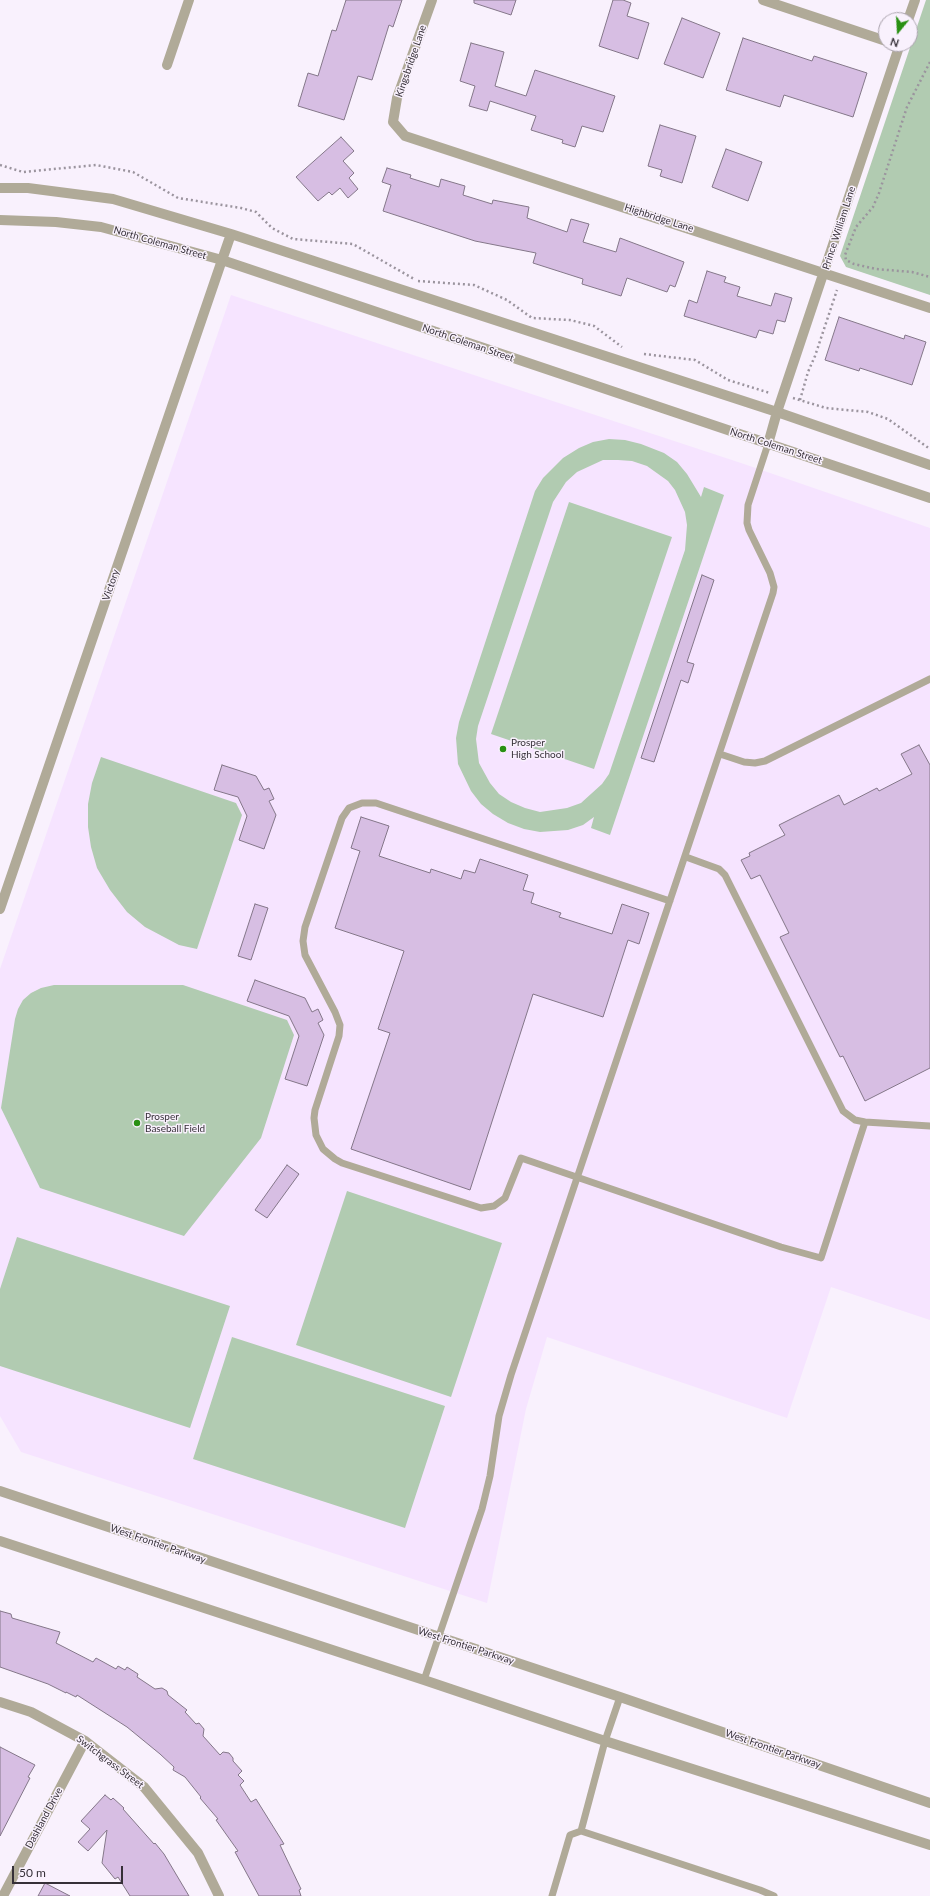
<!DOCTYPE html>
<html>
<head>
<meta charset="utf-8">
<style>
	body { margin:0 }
	#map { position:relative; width:930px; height:1896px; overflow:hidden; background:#f9f1fd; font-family:Lato,sans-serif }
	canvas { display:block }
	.north { position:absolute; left:878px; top:12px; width:40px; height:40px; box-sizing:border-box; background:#f9f1fd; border:1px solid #aba4ae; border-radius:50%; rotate:198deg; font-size:11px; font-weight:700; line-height:16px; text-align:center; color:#363038 }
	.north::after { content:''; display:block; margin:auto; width:14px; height:18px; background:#299013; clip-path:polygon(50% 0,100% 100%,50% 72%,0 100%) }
	.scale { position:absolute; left:12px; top:1866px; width:111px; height:18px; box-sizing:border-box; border:2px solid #363038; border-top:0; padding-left:5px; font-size:12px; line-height:14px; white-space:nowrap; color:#363038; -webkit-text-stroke:3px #f9f1fd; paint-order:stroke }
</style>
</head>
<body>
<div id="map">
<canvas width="930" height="1896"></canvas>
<div class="north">N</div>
<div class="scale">50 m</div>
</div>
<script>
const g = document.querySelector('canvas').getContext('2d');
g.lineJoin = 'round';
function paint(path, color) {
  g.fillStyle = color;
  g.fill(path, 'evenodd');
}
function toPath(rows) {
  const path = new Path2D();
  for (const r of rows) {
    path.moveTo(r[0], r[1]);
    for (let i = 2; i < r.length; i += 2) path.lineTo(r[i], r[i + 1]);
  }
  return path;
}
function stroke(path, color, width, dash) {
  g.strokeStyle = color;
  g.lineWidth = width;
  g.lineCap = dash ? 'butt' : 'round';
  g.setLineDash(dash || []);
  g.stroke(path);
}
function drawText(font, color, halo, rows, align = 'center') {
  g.font = font + ' Lato,sans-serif';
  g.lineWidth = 3;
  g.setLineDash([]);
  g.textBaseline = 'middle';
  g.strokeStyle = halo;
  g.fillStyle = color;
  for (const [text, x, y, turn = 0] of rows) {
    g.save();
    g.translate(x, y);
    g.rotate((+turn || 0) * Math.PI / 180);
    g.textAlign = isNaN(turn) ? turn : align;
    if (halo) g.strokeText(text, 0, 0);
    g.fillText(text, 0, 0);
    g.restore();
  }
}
paint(toPath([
	[231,295,741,463,930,528,930,1320,831,1287,787,1418,547,1337,526,1409,487,1603,21,1452,0,1416,0,969]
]), '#f6e4ff');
paint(toPath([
	[926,0,930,0,930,295,846,267,840,256],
	[609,439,625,440,641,444,664,453,677,462,687,474,701,497,704,487,724,495,610,835,591,828,594,817,583,825,568,830,540,832,524,829,508,823,493,814,481,804,471,791,458,764,456,738,459,722,535,491,543,478,563,458,579,448,593,442],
	[603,460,618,460,632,461,647,466,668,481,675,490,685,512,687,525,685,550,609,774,602,784,581,803,567,808,540,812,525,808,511,802,499,794,490,783,479,763,476,739,478,726,553,502,566,482,577,472],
	[569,502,672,537,594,769,491,734],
	[101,757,236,803,242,815,197,949,179,945,145,927,127,912,110,890,97,868,91,847,88,827,88,804,92,783],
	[54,985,183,985,287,1020,294,1035,261,1138,184,1236,40,1188,1,1108,15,1019,18,1009,23,1000,31,993,41,988],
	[347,1191,502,1243,451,1397,296,1345],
	[17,1237,230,1306,190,1428,0,1366,0,1289],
	[232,1337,445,1406,405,1528,193,1459]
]), '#b1cbb1');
const building = toPath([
	[346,0,402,0,393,27,389,25,372,80,358,76,344,120,298,106,308,73,318,76,332,30,336,31,346,0],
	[474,0,516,0,511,15,474,3,474,0],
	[613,0,623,0,631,3,627,16,649,23,638,59,599,46,613,0],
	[682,18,720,33,703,78,664,64,682,18],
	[743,38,812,61,814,56,867,73,853,117,784,95,780,107,726,90,743,38],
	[471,43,504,52,495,86,526,96,535,70,615,96,603,132,582,126,575,147,562,143,563,140,531,130,536,116,490,101,487,111,469,106,475,86,460,81,471,43],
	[660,125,696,136,682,183,660,176,662,170,648,166,660,125],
	[341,137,354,151,343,161,354,173,349,178,358,189,348,198,340,188,332,195,329,192,318,201,296,177,341,137],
	[726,149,762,162,748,201,712,187,726,149],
	[387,168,411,175,410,178,439,187,441,179,465,186,463,195,492,204,493,200,529,207,527,218,567,232,571,219,589,224,583,242,616,252,620,238,684,262,675,287,670,285,667,292,627,278,621,296,582,284,583,279,533,263,536,253,475,241,383,211,391,185,382,182,387,168],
	[707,271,726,277,724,282,740,287,737,296,771,306,775,293,792,298,785,322,777,320,773,334,759,330,756,338,684,316,689,300,697,303,707,271],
	[839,317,904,339,905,335,926,342,912,385,860,368,859,371,825,360,839,317],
	[702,575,714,580,687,662,694,664,688,683,681,680,654,762,641,758,702,575],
	[919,745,930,765,930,1068,865,1101,843,1056,840,1057,780,937,789,933,760,875,751,879,741,860,750,856,749,853,785,835,779,825,839,795,844,805,877,788,879,791,912,774,901,754,919,745],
	[222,765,256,776,264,790,269,788,274,799,269,801,276,815,264,849,239,840,247,816,238,797,214,790,222,765],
	[361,817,389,826,379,856,430,873,431,869,461,879,464,870,475,873,480,859,528,875,523,890,534,893,531,903,561,913,559,917,612,934,622,904,649,913,639,944,628,940,603,1017,533,994,470,1190,351,1149,390,1033,378,1029,404,951,335,928,360,851,351,848,361,817],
	[255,904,268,908,251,960,238,956,255,904],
	[255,980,305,998,312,1012,318,1009,323,1020,318,1023,324,1035,307,1086,285,1079,299,1036,289,1016,247,1001,255,980],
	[287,1165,299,1174,267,1218,255,1210,287,1165],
	[0,1611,11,1614,12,1618,60,1632,56,1643,93,1662,96,1658,116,1669,118,1666,125,1670,127,1667,138,1674,137,1677,155,1689,162,1688,167,1691,168,1695,187,1710,185,1712,196,1724,199,1723,204,1729,203,1736,220,1755,223,1752,229,1753,233,1758,233,1761,242,1771,238,1775,244,1781,240,1785,251,1802,256,1799,284,1844,280,1845,301,1889,299,1890,301,1896,259,1896,235,1852,238,1851,216,1820,218,1819,200,1798,201,1797,185,1777,173,1770,174,1767,160,1754,127,1727,77,1695,76,1697,66,1692,66,1693,48,1684,0,1667,0,1611],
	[0,1747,35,1765,28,1777,30,1778,0,1836,0,1747],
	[105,1795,111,1800,113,1798,124,1808,123,1809,154,1844,155,1843,164,1854,189,1896,130,1896,118,1877,115,1879,102,1863,107,1830,88,1851,78,1842,90,1829,81,1821,105,1795],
	[45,1883,70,1896,38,1896,45,1883]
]);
paint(building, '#d7bee3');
stroke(building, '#847789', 1);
stroke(toPath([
	[930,62,907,107,879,193,873,207,856,227,845,255,846,260,854,264,876,269,912,272,930,277],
	[0,165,23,172,96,165,133,172,178,198,241,208,256,212,272,228,293,239,353,244,414,279],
	[418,281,474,285,507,300,532,318,570,320,594,326,622,347],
	[644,354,695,360,728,380,770,393],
	[793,398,826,408,868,412,888,419,930,449],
	[800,400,808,372,815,356,837,290]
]), '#9b949e', 2.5, [2, 3]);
stroke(toPath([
	[720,754,744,762,755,763,765,761,930,679],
	[686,857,719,869,725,875,843,1111,855,1120,865,1122,930,1126],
	[670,901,376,803,362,803,349,808,342,818,305,927,303,941,305,955,335,1012,340,1025,339,1036,315,1110,314,1118,316,1135,323,1149,335,1159,342,1163,481,1208,494,1206,505,1198,521,1158,781,1247,821,1258,865,1122],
	[424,1680,482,1509,490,1476,499,1416,511,1375,773,593,774,587,770,573,749,530,747,523,748,505,768,444],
	[581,1831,605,1741,620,1697],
	[552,1896,570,1835,581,1831,760,1890,774,1896]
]), '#b0aa98', 7);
stroke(toPath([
	[432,0,397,98,393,122,405,136,930,308],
	[763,0,886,41],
	[908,20,915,0],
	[167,65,189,0],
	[777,412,900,44],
	[0,909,222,260],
	[0,1702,31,1712,85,1741,144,1787,198,1853,219,1896],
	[3,1896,85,1741]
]), '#b0aa98', 10);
stroke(toPath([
	[0,188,28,188,113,199,231,234,777,412,930,465],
	[0,220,56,222,101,227,222,260,930,498],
	[222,260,231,234],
	[768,444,777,412],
	[0,1491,620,1697,930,1803],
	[0,1541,424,1680,605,1741,930,1845]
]), '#b0aa98', 10);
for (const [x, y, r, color] of [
	[503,749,4,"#299013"],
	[137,1123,4,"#299013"]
]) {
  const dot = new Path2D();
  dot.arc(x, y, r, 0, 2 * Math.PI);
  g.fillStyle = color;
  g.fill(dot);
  stroke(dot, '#f9f1fd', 1.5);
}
drawText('10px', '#363038', '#f9f1fd', [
	["Kingsbridge Lane",411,61,-71],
	["Highbridge Lane",659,218,18],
	["Prince William Lane",839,228,-72],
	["North Coleman Street",160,243,16],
	["North Coleman Street",468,343,19],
	["North Coleman Street",776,446,18],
	["Victory",111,585,-71],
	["West Frontier Parkway",158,1544,19],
	["West Frontier Parkway",466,1646,18],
	["West Frontier Parkway",773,1749,19],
	["Switchgrass Street",110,1762,37],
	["Dashland Drive",44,1818,-62]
]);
drawText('10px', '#363038', '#f9f1fd', [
	["Prosper",511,743],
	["High School",511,755],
	["Prosper",145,1117],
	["Baseball Field",145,1129]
], 'left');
</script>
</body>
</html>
